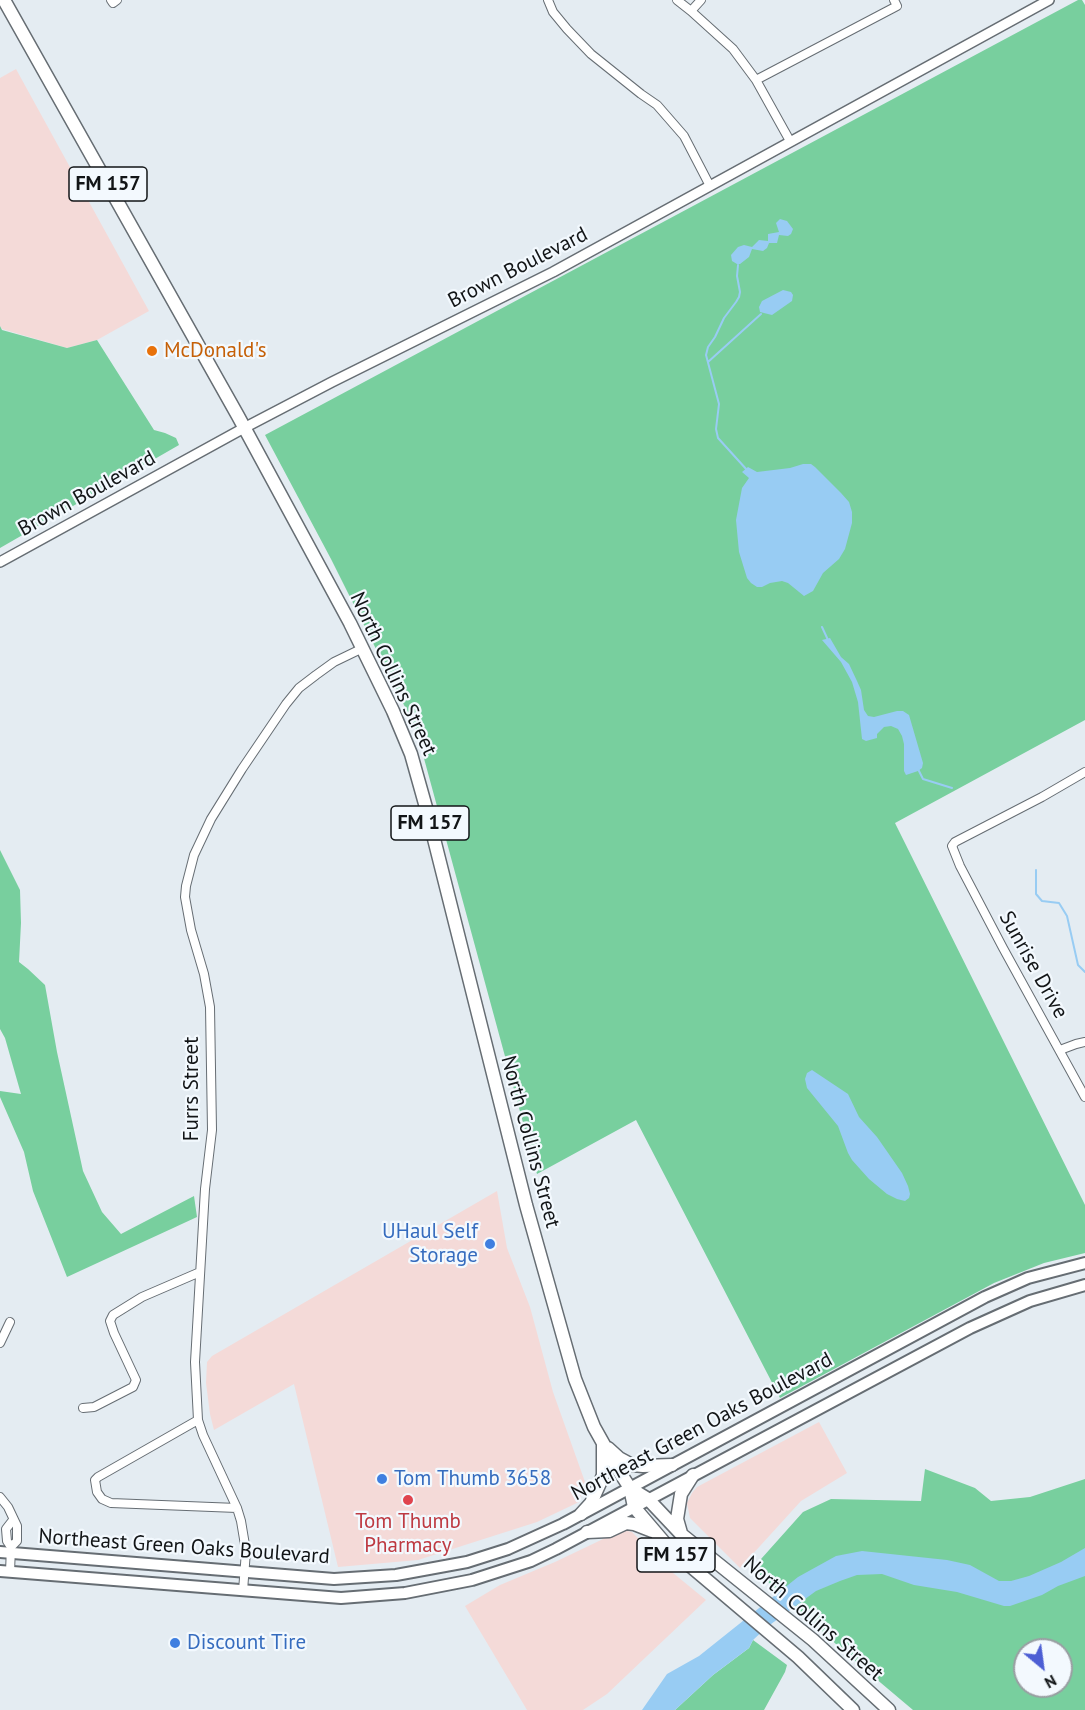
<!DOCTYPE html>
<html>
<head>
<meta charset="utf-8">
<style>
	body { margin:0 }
	#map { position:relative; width:1085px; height:1710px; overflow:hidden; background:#e4ecf2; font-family:"PT Sans",sans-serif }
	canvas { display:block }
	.north { position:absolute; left:1013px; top:1638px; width:60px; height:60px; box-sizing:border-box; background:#f3f9fe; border:2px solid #999ea2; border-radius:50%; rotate:151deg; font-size:16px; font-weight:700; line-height:24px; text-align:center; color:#121517 }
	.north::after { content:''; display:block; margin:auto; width:21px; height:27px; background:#4d5fd4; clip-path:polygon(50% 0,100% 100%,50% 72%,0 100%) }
</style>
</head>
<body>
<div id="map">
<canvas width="1085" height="1710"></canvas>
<div class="north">N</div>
</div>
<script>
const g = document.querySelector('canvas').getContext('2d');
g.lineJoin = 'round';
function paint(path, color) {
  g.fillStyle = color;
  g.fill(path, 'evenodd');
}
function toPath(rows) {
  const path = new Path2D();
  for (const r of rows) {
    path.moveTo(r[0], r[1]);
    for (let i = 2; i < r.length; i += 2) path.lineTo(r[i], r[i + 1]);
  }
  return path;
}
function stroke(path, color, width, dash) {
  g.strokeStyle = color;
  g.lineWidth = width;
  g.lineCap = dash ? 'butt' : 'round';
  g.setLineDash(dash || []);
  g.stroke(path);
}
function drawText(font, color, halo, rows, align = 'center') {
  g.font = font + ' "PT Sans",sans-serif';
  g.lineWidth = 4.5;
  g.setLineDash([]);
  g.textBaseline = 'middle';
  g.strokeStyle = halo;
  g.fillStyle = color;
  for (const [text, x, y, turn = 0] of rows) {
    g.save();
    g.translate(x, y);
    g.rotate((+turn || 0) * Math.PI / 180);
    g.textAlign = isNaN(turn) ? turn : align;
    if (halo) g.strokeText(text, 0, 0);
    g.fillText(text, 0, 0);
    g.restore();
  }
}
paint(toPath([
	[16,69,149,311,97,340,67,348,2,329,0,326,0,78],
	[497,1191,507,1248,530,1307,553,1392,585,1482,579,1502,537,1522,418,1560,338,1567,294,1384,214,1430,210,1414,206,1383,207,1362,212,1356],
	[819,1422,847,1473,801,1501,740,1568,690,1518,687,1503,692,1493,697,1487],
	[622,1530,632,1532,667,1568,706,1600,607,1694,583,1710,527,1710,465,1606,500,1585,555,1562]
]), '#f4dad8');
paint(toPath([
	[1078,0,1082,0,1085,5,1085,720,895,823,1085,1205,1085,1253,1044,1263,994,1283,780,1398,636,1120,537,1174,416,729,331,559,265,435],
	[0,326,2,330,67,348,97,340,154,430,165,433,176,438,179,445,0,548],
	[0,850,20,890,21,923,19,962,28,969,45,985,57,1052,83,1171,102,1212,121,1234,194,1196,197,1217,67,1277,33,1191,24,1152,0,1097,0,1091,21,1094,5,1038,0,1029],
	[925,1469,975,1488,991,1501,1030,1497,1085,1479,1085,1710,913,1710,849,1656,753,1568,803,1512,831,1499,921,1501],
	[1025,1650,1061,1650,1061,1686,1025,1686],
	[753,1640,787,1665,785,1672,764,1710,675,1710,713,1675,749,1648]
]), '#78cf9e');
paint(toPath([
	[780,219,787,221,793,229,791,234,788,236,779,235,777,243,769,243,767,248,763,251,752,249,749,257,740,264,737,264,732,261,731,255,738,247,744,245,752,247,759,240,768,241,768,234,779,232,776,223],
	[783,290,791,292,793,295,792,301,772,315,760,312,759,307,762,301],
	[803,464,811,464,815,467,841,493,849,502,852,512,852,523,845,549,839,559,823,573,813,591,804,596,788,583,782,581,770,583,762,587,757,587,751,583,747,578,739,552,736,520,742,488,749,478,742,472,748,467,757,472,790,468],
	[830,638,841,657,849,664,857,681,861,690,864,710,868,716,874,717,897,711,903,711,909,715,923,763,922,768,918,771,906,775,904,771,904,744,902,736,898,729,891,726,884,727,877,734,877,738,866,741,862,739,858,702,852,682,841,662,822,640],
	[812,1070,848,1094,859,1117,877,1137,902,1173,908,1186,910,1194,909,1198,905,1201,897,1199,887,1194,869,1179,852,1160,848,1153,838,1126,807,1088,805,1079,807,1073],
	[1085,1548,1085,1576,1058,1586,1042,1595,1010,1606,1004,1606,957,1592,914,1585,882,1574,857,1575,840,1581,816,1591,767,1627,753,1640,749,1648,713,1675,675,1710,642,1710,667,1674,699,1656,798,1577,836,1556,862,1551,947,1560,970,1565,999,1581,1011,1581,1029,1576,1061,1562]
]), '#98ccf3');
stroke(toPath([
	[738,265,737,276,740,292,739,297,736,302,724,318,715,337,708,347,706,355,719,404,716,429,718,438,747,470],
	[708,362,761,314],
	[822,627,828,640],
	[918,769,923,779,952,788],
	[1036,870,1036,894,1042,901,1059,903,1067,916,1078,965,1085,972]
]), '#98ccf3', 2);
const minor = toPath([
	[111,0,113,3,117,0],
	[548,0,553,12,567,29,591,54,641,94,657,105,684,136,710,186],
	[677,0,691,11,733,49,756,80,790,141],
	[691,11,701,0],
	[756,80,897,6,894,0],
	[1085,772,1042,797,955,842,952,846,960,866,1003,948,1085,1097],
	[1060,1050,1076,1044,1085,1042],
	[0,1343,10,1322],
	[83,1408,94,1407,133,1387,136,1380,114,1333,110,1321,113,1315,142,1297,200,1272],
	[198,1420,98,1477,95,1480,97,1492,102,1499,111,1503,237,1508],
	[0,1497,8,1507,17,1526,17,1541,11,1547,10,1572],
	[11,1547,7,1541,6,1529,13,1520],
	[243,1591,246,1551,241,1521,237,1508,203,1435,198,1420,195,1362,205,1189,212,1130,210,1007,204,974,191,930,185,897,186,886,194,855,211,819,242,769,286,704,299,688,316,675,334,662,363,648]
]);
const tertiary = toPath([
	[0,562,244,428,332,382,553,272,1049,0]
]);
const secondary = toPath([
	[0,1552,334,1579,396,1575,467,1562,508,1549,563,1524,985,1297,1028,1278,1085,1263],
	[0,1571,341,1598,405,1593,472,1580,531,1561,556,1549,970,1328,1030,1301,1085,1285]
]);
const primary = toPath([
	[4,0,238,416,350,623,393,711,411,754,427,811,526,1205,575,1379,594,1427,617,1468,630,1488,634,1507,669,1548,798,1657,853,1710],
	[608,1448,619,1458,632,1465,643,1466,672,1465],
	[630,1488,648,1499,681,1534,813,1640,889,1710],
	[581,1514,591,1503,600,1483,603,1475,603,1445],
	[587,1532,609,1531,626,1523,634,1524,652,1531],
	[681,1533,677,1519,681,1494,693,1475]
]);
stroke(minor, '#666d73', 10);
stroke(tertiary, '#666d73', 12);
stroke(secondary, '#666d73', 14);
stroke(primary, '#666d73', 15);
stroke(minor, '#fff', 8);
stroke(tertiary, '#fff', 9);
stroke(secondary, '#fff', 10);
stroke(primary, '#fff', 12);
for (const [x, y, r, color] of [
	[152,351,6,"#e8710a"],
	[490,1244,6,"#3f7fe0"],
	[382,1479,6,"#3f7fe0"],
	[408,1500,6,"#e0444e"],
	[175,1643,6,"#3f7fe0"]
]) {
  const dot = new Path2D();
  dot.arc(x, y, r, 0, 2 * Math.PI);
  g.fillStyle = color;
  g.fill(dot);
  stroke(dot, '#f3f9fe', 2);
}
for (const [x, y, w] of [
	[108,184,78],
	[430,823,78],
	[676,1555,78]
]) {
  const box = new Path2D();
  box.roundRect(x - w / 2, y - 17, w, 34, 4.5);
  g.fillStyle = '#f3f9fe';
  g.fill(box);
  stroke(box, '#121517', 1.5);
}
drawText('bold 20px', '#121517', null, [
	["FM 157",108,184],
	["FM 157",430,823],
	["FM 157",676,1555]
]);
drawText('21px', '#121517', '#f3f9fe', [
	["Brown Boulevard",518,268,-27],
	["Brown Boulevard",87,494,-29],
	["North Collins Street",393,674,65],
	["Sunrise Drive",1033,965,61],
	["Furrs Street",192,1089,-90],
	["North Collins Street",530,1142,75],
	["Northeast Green Oaks Boulevard",702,1427,-28],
	["Northeast Green Oaks Boulevard",184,1547,4],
	["North Collins Street",813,1619,41]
]);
drawText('21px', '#c56008', '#f3f9fe', [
	["McDonald's",164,351]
], 'left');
drawText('21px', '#366cbe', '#f3f9fe', [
	["UHaul Self",478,1232,"right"],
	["Storage",478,1256,"right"],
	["Tom Thumb 3658",394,1479],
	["Discount Tire",187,1643]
], 'left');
drawText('21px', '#be3a42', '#f3f9fe', [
	["Tom Thumb",408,1522],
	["Pharmacy",408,1546]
]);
</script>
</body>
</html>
